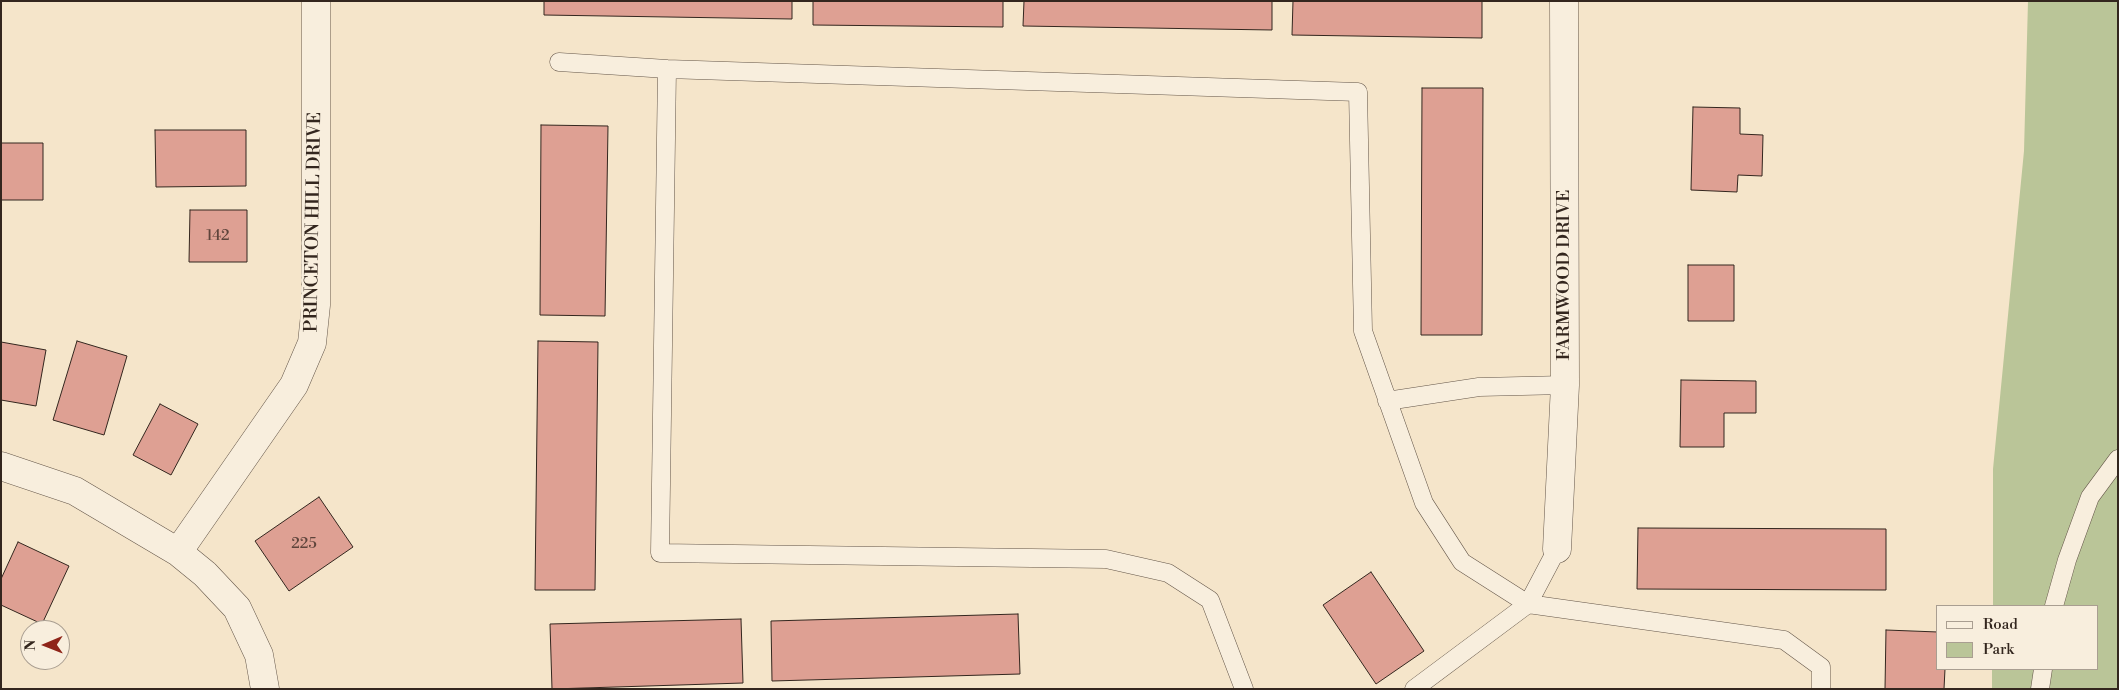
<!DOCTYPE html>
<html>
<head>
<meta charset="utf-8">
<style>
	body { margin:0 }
	#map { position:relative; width:2119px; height:690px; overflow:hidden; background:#f5e5ca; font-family:"Libre Bodoni",serif }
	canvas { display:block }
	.frame { position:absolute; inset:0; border:2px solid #33261e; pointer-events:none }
	.legend { position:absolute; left:1936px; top:605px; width:162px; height:65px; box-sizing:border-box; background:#f8eedd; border:1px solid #a99e91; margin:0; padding:6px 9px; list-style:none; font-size:15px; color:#33261e }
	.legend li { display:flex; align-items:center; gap:10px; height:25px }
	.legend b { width:25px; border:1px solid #a99e91 }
	.north { position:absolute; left:20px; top:620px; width:50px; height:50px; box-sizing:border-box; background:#f8eedd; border:1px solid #a99e91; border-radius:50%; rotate:269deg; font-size:14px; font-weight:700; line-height:20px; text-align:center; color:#33261e }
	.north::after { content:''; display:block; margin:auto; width:18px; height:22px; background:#8f2418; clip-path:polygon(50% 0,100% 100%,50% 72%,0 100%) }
</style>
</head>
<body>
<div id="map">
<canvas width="2119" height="690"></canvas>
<div class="frame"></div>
<ul class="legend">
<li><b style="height:6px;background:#f8eedd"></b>Road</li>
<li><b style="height:14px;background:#bac598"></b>Park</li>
</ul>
<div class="north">N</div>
</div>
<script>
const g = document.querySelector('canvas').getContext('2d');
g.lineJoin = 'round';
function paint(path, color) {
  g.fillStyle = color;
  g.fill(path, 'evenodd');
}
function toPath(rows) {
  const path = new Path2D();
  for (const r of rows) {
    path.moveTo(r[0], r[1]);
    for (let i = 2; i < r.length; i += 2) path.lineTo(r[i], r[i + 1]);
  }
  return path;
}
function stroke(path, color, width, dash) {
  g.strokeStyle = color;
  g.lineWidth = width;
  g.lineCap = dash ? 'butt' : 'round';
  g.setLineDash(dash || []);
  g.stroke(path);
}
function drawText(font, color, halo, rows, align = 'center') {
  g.font = font + ' "Libre Bodoni",serif';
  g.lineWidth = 5;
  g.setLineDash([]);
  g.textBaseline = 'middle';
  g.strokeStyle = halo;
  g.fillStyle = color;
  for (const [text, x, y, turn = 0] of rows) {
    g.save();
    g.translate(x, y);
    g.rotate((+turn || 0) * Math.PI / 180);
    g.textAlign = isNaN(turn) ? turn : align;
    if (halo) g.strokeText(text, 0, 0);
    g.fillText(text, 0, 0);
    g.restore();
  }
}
paint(toPath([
	[2028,1,2118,1,2118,689,1992,689,1992,669,2098,669,2098,606,1993,606,1993,469,2024,151]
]), '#bac598');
const building = toPath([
	[544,1,792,1,792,19,544,15,544,1],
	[813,1,1003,1,1003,27,813,25,813,1],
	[1024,1,1272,1,1272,30,1023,26,1024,1],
	[1293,1,1482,1,1482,38,1292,35,1293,1],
	[1422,88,1483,88,1482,335,1421,335,1422,88],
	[1693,107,1740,108,1740,134,1763,135,1762,176,1738,175,1737,192,1691,190,1693,107],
	[541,125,608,126,605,316,540,315,541,125],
	[155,130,246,130,246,186,156,187,155,130],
	[1,143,43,143,43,200,1,200,1,143],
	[190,210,247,210,247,262,189,262,190,210],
	[1688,265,1734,265,1734,321,1688,321,1688,265],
	[77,341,127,356,104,435,53,420,77,341],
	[538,341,598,342,595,590,535,590,538,341],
	[1,342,46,350,36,406,1,400,1,342],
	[1681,380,1756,381,1756,413,1724,413,1724,447,1680,447,1681,380],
	[160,404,198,424,171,475,133,455,160,404],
	[319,497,353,547,289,591,255,541,319,497],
	[1638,528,1886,529,1886,590,1637,589,1638,528],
	[18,542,69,566,42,624,1,605,1,579,18,542],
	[1371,572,1424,651,1376,684,1323,605,1371,572],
	[1018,614,1020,674,772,681,771,621,1018,614],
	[741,619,743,683,552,689,550,624,741,619],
	[1886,630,1938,632,1938,669,1945,669,1944,689,1885,689,1886,630]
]);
paint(building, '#dea093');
stroke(building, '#33261e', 1);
const lane = toPath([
	[559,62,667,69],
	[1387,401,1479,387,1565,385],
	[2054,606,2067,560,2090,497,2118,459],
	[1244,689,1210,600,1168,573,1106,559,660,553,667,69,1358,92,1363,331,1424,503,1462,562,1528,604,1784,640,1821,667,1821,689],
	[1414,689,1528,604,1557,549],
	[2040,689,2043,669]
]);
const street = toPath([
	[1,466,75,491,178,552,205,574,237,608,259,655,265,689],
	[1557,549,1565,385,1564,1],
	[178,552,294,385,312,343,316,305,316,1]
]);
stroke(lane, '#645649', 19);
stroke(street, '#645649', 29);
stroke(lane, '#f8eedd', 18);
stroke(street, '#f8eedd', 28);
drawText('15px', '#5e443b', null, [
	["142",218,236],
	["225",304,544]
]);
drawText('18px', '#33261e', '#f8eedd', [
	["PRINCETON HILL DRIVE",314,222,-89],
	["FARMWOOD DRIVE",1565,275,-90]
]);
</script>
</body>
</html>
